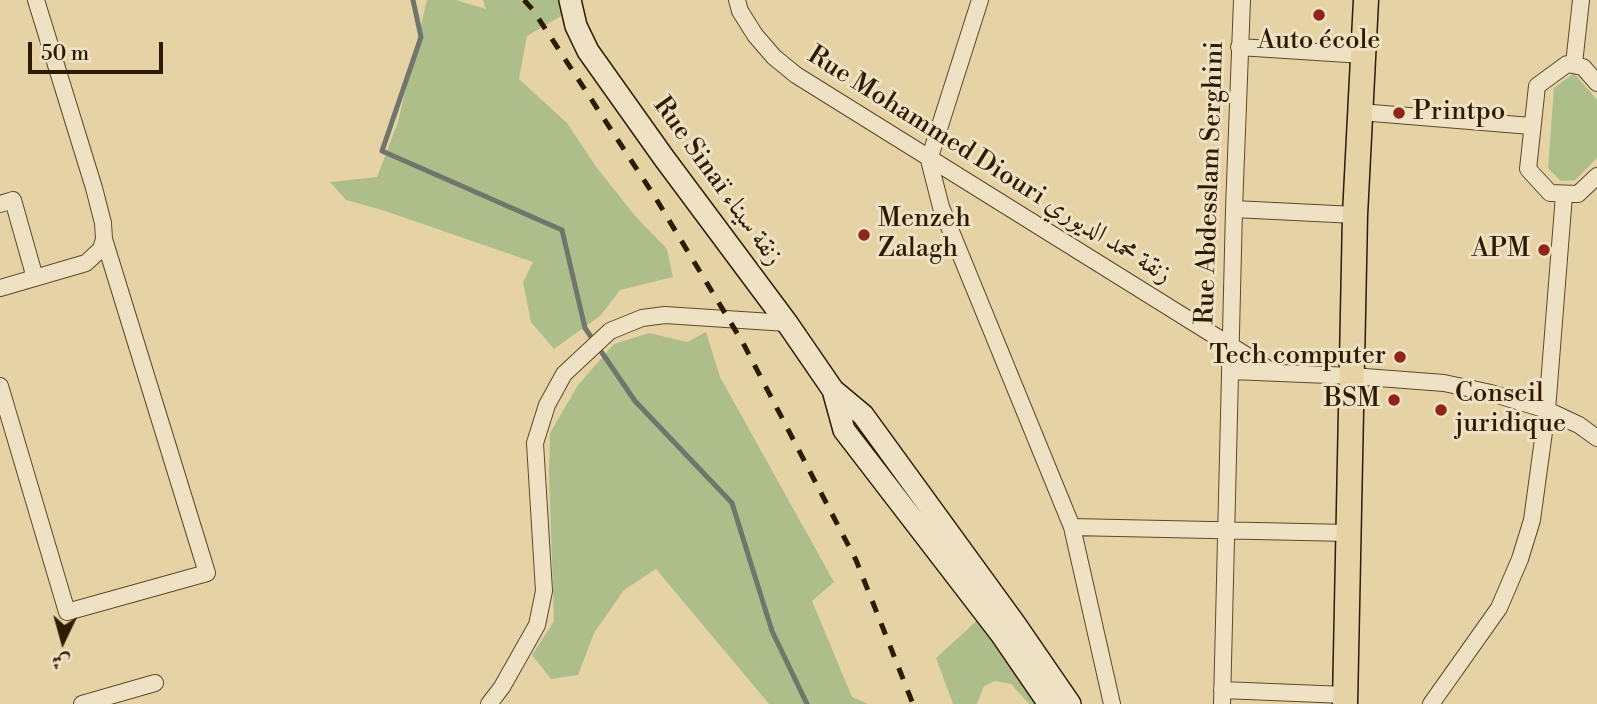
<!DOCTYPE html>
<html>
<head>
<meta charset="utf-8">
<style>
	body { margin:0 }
	#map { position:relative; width:1597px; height:704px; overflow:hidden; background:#e6d3a5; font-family:"Libre Bodoni",Amiri,serif }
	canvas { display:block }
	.north { position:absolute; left:28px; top:606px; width:70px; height:70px; -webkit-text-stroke:5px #efe2c4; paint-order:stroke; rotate:185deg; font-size:19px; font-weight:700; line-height:28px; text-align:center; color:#2f1a00 }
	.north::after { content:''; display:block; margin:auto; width:24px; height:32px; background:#2f1a00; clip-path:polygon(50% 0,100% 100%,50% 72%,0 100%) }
	.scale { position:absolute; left:28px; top:42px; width:135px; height:32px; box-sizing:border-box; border:4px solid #2f1a00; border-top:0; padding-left:9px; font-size:21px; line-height:24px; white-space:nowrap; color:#2f1a00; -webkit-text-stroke:5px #efe2c4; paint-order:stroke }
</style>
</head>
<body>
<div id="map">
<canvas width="1597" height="704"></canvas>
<div class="north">ش</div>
<div class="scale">50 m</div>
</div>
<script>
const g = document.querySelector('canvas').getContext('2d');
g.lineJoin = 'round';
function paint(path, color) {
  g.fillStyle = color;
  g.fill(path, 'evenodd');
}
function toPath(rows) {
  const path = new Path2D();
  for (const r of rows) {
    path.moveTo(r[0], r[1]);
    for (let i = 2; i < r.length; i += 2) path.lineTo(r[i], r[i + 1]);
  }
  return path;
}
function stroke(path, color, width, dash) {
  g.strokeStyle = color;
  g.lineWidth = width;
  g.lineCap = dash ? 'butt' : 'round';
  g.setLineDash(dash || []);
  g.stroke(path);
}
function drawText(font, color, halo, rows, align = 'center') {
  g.font = font + ' "Libre Bodoni",Amiri,serif';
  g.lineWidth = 6;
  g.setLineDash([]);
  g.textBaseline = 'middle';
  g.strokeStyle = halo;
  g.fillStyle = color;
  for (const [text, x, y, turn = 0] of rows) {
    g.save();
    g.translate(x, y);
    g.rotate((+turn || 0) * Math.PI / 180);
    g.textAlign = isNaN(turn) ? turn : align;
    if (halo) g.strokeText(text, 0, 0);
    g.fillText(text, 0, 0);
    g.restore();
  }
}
paint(toPath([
	[427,0,456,0,486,9,483,0,566,0,566,13,527,36,519,79,567,123,597,168,636,217,667,249,673,277,620,290,600,316,554,349,531,322,523,282,533,262,382,210,346,200,330,182,377,177,398,122],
	[1574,73,1597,100,1597,158,1575,180,1561,181,1548,168,1554,88],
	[706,332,720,377,834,582,812,601,852,697,868,704,769,704,656,569,624,590,594,633,578,675,551,679,532,655,554,621,549,472,550,433,578,385,614,344,649,333,687,342],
	[982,616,1041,704,1029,704,1011,684,995,681,984,686,977,704,953,704,936,658]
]), '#aebe8b');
stroke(toPath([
	[413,0,421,37,382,151,562,230,585,328,635,401,732,503,772,631,807,704]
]), '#70766b', 5);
const street = toPath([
	[737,0,740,11,755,35,774,57,796,75,1273,372],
	[980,0,929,160,941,207,1072,527,1112,704],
	[1239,47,1363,55],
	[1574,64,1581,0],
	[1597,83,1583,67,1567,64,1537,86,1528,169,1550,193,1578,194,1597,176],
	[1360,112,1531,126],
	[0,204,13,200,35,278],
	[1234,209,1355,215],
	[0,288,86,263,101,249,104,239],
	[1232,371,1352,376,1444,383,1491,393,1547,410,1579,425,1597,438],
	[0,386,67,612,207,573,104,239,103,223,94,188,36,0],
	[1072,527,1348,533],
	[1222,690,1345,695],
	[82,704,155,683],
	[489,704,502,687,537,625,544,591,535,443,547,405,564,374,610,331,642,318,665,315,787,323],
	[1222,704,1234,209,1242,0],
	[1431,704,1499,608,1520,559,1532,520,1547,410,1564,195]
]);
const secondary = toPath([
	[570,0,576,26,588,51,664,158,787,323,833,390,863,415,1015,624,1070,704],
	[833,390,844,430,1001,634,1049,704]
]);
const primary = toPath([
	[1345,704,1355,215,1366,0]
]);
stroke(street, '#5d4829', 18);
stroke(secondary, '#2f1a00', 24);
stroke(primary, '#2f1a00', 27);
stroke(street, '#efe2c4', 16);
stroke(secondary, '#efe2c4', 21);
stroke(primary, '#e6d3a5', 24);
stroke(toPath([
	[524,0,533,10,655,197,743,343,856,560,913,704]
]), '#2f1a00', 5, [12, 12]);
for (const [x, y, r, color] of [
	[1319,15,7,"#8f2418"],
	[1399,113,7,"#8f2418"],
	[864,235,7,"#8f2418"],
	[1544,250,7,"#8f2418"],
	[1400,357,7,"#8f2418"],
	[1394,400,7,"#8f2418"],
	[1441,410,7,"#8f2418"]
]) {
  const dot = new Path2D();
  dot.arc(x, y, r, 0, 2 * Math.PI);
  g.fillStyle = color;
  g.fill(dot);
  stroke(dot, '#efe2c4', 2.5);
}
drawText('26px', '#2f1a00', '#efe2c4', [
	["Auto école",1319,42,"center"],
	["Printpo",1413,113],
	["Menzeh",878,220],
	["Zalagh",878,250],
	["APM",1530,250,"right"],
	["Tech computer",1386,357,"right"],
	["Conseil",1455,395],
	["juridique",1455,425],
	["BSM",1380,400,"right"]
], 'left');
drawText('26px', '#2f1a00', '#efe2c4', [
	["Rue Mohammed Diouri زنقة محمد الديوري",989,166,32],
	["Rue Sinaï زنقة سيناء",717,182,54],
	["Rue Abdesslam Serghini",1211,183,-88]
]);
</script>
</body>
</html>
